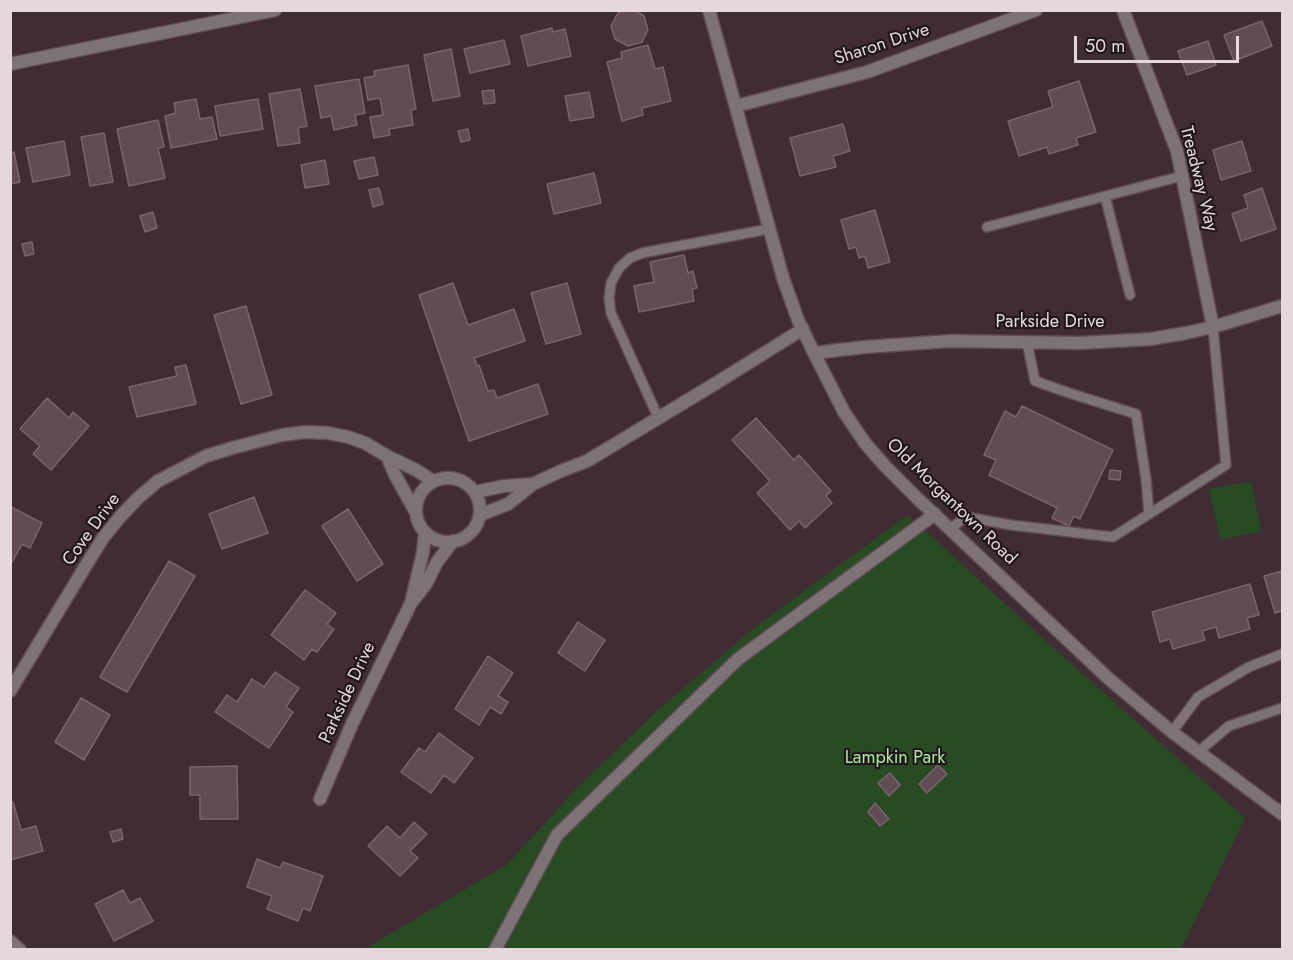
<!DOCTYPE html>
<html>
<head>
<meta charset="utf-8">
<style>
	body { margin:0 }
	#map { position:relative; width:1293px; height:960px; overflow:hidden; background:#402c35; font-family:Jost,sans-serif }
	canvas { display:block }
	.frame { position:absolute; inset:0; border:12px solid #e5d7dd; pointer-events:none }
	.scale { position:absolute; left:1074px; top:36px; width:165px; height:27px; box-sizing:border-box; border:3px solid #e5d7dd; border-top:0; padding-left:8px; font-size:18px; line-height:21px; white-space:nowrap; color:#e5d7dd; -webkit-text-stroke:4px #20171b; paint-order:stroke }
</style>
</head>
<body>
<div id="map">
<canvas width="1293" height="960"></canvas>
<div class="frame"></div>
<div class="scale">50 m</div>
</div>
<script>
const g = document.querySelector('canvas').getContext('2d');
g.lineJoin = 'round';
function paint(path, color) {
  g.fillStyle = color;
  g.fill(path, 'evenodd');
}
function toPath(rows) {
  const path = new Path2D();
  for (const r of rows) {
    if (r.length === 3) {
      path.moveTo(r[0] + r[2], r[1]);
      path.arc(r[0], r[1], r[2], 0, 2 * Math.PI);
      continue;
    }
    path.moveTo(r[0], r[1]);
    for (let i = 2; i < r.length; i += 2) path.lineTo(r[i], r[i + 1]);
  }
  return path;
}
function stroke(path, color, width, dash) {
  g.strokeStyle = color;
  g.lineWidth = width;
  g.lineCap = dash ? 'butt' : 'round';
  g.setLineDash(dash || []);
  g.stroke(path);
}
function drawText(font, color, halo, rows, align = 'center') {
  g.font = font + ' Jost,sans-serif';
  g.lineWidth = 4.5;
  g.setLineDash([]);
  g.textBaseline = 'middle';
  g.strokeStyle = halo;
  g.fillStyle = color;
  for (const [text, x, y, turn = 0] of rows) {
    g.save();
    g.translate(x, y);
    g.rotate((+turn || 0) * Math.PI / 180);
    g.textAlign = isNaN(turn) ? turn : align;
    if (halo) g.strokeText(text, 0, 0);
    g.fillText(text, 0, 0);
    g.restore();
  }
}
paint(toPath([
	[1251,481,1261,531,1220,540,1209,489],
	[908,515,1059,653,1245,818,1181,949,363,950,508,864,574,791,658,710,758,625]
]), '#274c22');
const building = toPath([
	[628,10,634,10,644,16,648,30,642,42,628,46,615,39,611,26,618,13,628,10],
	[1262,21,1272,46,1234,61,1224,35,1262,21],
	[552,28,553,32,565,29,571,56,528,66,521,36,552,28],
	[504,40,510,64,470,73,464,49,504,40],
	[1208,41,1216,65,1187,75,1178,51,1208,41],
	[648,45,655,69,663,67,671,101,642,108,643,115,622,121,607,62,622,58,621,52,648,45],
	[451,49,460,96,433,101,424,55,451,49],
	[408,65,416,109,411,110,413,125,389,129,390,135,374,138,370,117,383,115,380,98,368,100,364,78,375,76,374,71,408,65],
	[359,79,365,113,355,115,357,125,334,130,331,116,321,118,315,86,359,79],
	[1079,81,1096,132,1076,138,1078,145,1049,154,1047,147,1019,156,1008,121,1053,107,1048,91,1079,81],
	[300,89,307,126,298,128,300,143,278,146,269,94,300,89],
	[494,90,495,103,484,104,482,91,494,90],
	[589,92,594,117,570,121,565,96,589,92],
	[196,99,200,119,212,117,217,139,171,148,165,116,176,113,174,103,196,99],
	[258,99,263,129,220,136,215,106,258,99],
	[158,120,164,147,158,148,165,178,129,186,117,129,158,120],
	[843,124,850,151,833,156,836,167,800,176,790,138,843,124],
	[468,129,470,140,461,142,458,131,468,129],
	[104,133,113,182,90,186,81,137,104,133],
	[64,141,70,175,33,182,26,148,64,141],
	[1242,141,1251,171,1221,180,1213,150,1242,141],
	[14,152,20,182,10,184,10,153,14,152],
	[374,157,378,175,359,179,354,161,374,157],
	[325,160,329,184,305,188,301,165,325,160],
	[594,173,601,203,554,214,547,184,594,173],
	[379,188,383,204,373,207,369,190,379,188],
	[1262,188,1276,229,1241,241,1232,214,1248,208,1244,195,1262,188],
	[875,210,890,262,868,268,865,256,859,258,856,247,849,249,841,220,875,210],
	[153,212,157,228,145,232,140,216,153,212],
	[32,242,34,254,25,256,22,244,32,242],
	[684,255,688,273,693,271,697,288,692,289,694,301,639,312,634,286,654,282,650,262,684,255],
	[453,283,468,325,514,309,525,341,474,358,477,366,479,365,488,391,494,390,497,398,538,384,548,414,469,441,419,295,453,283],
	[567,283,581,334,546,344,531,293,567,283],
	[246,306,272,395,241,404,214,315,246,306],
	[186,365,196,404,137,417,129,387,177,376,175,367,186,365],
	[47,398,69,418,73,412,89,426,51,470,33,454,40,446,20,429,47,398],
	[1022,406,1113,450,1080,519,1074,516,1069,526,1052,518,1057,508,989,475,996,460,984,455,1005,411,1016,417,1022,406],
	[756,418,794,460,799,455,831,491,826,496,832,503,805,528,799,521,790,530,757,493,770,481,732,440,756,418],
	[1110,470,1121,471,1120,480,1109,479,1110,470],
	[254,497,268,533,222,549,209,514,254,497],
	[11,507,42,523,30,548,22,544,11,564,11,507],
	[348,509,383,564,357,581,322,526,348,509],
	[169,561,195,576,127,692,100,677,169,561],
	[1282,571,1282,611,1275,613,1264,576,1282,571],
	[1250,584,1259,615,1247,618,1250,629,1219,638,1216,627,1202,631,1205,640,1173,649,1170,639,1160,642,1152,612,1250,584],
	[305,590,336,613,327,624,334,629,317,652,312,649,304,660,271,635,305,590],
	[578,622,605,640,585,671,558,653,578,622],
	[488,656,513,673,498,696,508,702,501,714,490,707,479,725,455,709,488,656],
	[275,672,299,688,286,707,293,712,269,748,215,712,227,695,237,702,252,679,264,687,275,672],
	[81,698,110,715,84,760,55,742,81,698],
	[439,733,473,758,454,783,444,775,431,793,401,772,419,748,425,752,439,733],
	[938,765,947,774,927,793,919,784,938,765],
	[237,766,238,819,200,819,200,795,190,795,190,767,237,766],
	[890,773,900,785,889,796,878,783,890,773],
	[10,802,13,802,21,830,36,826,43,851,10,860,10,802],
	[875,803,889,819,880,826,868,812,875,803],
	[414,822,427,834,410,851,418,858,400,876,368,846,387,826,400,838,414,822],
	[121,829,123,839,113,842,110,832,121,829],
	[257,859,280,868,283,862,323,876,310,911,303,908,298,921,267,909,272,896,247,887,257,859],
	[123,890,130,903,140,898,153,921,114,941,95,904,123,890]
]);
paint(building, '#614b54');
stroke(building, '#7a636d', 1.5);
const service = toPath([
	[1105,196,1130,295],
	[987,227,1182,176],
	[1027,342,1035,381,1069,393,1136,414,1146,479,1149,514],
	[658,417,611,313,609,298,611,283,619,268,630,258,642,253,769,229],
	[950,529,966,517,1011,525,1113,537,1226,465,1213,327],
	[1172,732,1198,697,1249,667,1282,654],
	[1198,752,1229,726,1282,708]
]);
const minor = toPath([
	[1123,10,1177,151,1213,327],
	[10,64,275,10],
	[736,106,867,72,1036,10],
	[814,353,865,347,950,341,1080,343,1151,339,1186,333,1213,327,1282,306],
	[412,599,423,552,425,532],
	[320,799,352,724,411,603,426,584,437,562,453,541],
	[10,941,20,950],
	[495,950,557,835,738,659,935,514]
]);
const tertiary = toPath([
	[709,10,783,278,798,320,814,353,844,412,865,443,885,466,917,498,1109,679,1172,732,1282,814],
	[387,456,394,473,415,511],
	[448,510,32],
	[475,492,504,486,533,484],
	[480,515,508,504,533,484,561,471,587,461,713,385,803,329],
	[10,691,88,562,103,538,120,517,138,498,158,481,206,456,232,448,282,435,306,432,328,433,348,437,365,443,387,456,416,470,433,481]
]);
stroke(service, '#5e4b53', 12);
stroke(minor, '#5e4b53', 15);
stroke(tertiary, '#5e4b53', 15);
stroke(service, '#7d7276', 9);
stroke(minor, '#7d7276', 12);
stroke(tertiary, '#7d7276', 12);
drawText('18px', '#e5d7dd', '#20171b', [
	["Sharon Drive",882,45,-18],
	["Treadway Way",1198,179,76],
	["Parkside Drive",1050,323],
	["Old Morgantown Road",951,502,44],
	["Cove Drive",92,530,-54],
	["Parkside Drive",348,693,-65]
]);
drawText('18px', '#a9e99f', '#20171b', [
	["Lampkin Park",895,759]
]);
</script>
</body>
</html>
